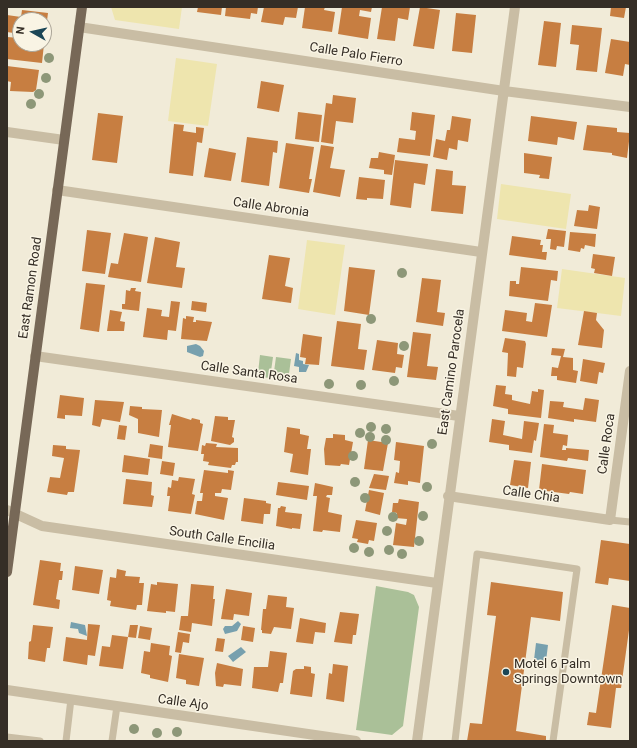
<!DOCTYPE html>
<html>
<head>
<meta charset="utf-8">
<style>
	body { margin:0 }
	#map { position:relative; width:637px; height:748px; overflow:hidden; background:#f1ebd8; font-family:Roboto,sans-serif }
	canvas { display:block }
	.frame { position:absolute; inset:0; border:8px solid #352e26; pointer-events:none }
	.north { position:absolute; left:12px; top:12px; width:40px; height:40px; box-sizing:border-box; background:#f9f4e4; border:1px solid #aba598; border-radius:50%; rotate:278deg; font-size:11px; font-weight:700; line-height:16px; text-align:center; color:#352e26 }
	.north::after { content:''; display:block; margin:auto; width:14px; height:18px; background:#1b4656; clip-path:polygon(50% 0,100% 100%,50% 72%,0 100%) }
</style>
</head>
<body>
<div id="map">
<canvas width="637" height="748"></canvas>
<div class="frame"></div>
<div class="north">N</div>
</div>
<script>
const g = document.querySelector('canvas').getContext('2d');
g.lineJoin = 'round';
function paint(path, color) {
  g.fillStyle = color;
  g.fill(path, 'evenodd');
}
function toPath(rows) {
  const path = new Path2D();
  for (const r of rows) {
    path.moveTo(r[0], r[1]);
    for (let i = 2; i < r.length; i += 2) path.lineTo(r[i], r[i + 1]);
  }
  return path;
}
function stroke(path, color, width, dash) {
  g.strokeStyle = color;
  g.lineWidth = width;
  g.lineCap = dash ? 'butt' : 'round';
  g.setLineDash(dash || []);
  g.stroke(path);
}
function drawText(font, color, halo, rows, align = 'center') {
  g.font = font + ' Roboto,sans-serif';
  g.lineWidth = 3;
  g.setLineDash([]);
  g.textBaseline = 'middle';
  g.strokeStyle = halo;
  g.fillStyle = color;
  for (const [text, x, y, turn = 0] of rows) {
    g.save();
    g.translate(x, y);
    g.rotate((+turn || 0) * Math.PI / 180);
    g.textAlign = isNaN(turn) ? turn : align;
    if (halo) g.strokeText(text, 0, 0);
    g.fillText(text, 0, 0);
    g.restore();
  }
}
paint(toPath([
	[260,355,273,357,270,378,260,377,258,373],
	[276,357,291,359,288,381,273,379],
	[376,586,408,592,414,595,419,607,403,726,392,735,356,730]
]), '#aac098');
paint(toPath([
	[111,7,182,7,179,29,115,20],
	[176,58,217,64,208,126,168,121],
	[501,184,571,194,566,229,497,219],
	[307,240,345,245,335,315,298,309],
	[562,269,625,278,621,316,557,308]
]), '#eee5ae');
paint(toPath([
	[196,344,200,346,204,351,203,356,200,357,187,352,187,346],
	[296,353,299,354,299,360,303,361,303,364,309,365,306,372,299,372,299,367,294,366],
	[238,621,241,624,237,631,225,634,223,629,225,626,232,626],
	[71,622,85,625,87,636,79,633,78,629,70,628],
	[536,643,548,645,545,669,533,668],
	[241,647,246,652,233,662,228,656]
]), '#77a0ae');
paint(toPath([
	[198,7,222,7,221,15,197,12],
	[226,7,258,7,257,14,251,13,250,19,225,16],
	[264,7,298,7,296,18,285,17,283,25,261,22],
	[305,7,325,7,324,10,335,12,332,32,302,28],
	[342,7,372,7,371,12,360,10,359,16,371,18,368,39,338,34],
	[382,7,410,7,408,20,398,18,395,41,377,39],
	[420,7,440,10,434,49,413,46],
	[611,7,626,7,624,18,610,16],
	[22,10,48,13,45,36,44,20,20,20,20,34,7,32,7,15,21,17],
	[456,13,476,15,472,53,452,51],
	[544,21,561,23,556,67,538,65],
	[572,25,602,28,597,72,576,70,579,45,570,44],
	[7,37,20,38,20,44,44,44,42,63,7,59],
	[611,39,630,42,630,65,625,64,623,76,605,73],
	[7,66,39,70,36,90,33,92,10,91,11,82,7,81],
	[261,81,284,85,279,112,257,108],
	[333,95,356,98,353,123,336,121,333,144,321,142,326,103,332,104],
	[298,112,322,115,319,142,295,139],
	[412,112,435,115,430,156,397,152,399,138,415,140,416,131,410,130],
	[98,113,123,116,117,163,92,160],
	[452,116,471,119,468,142,458,140,457,150,449,148,447,160,433,157,436,139,445,141,447,130,450,130],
	[531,116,577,122,574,140,558,137,557,145,528,141],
	[174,124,184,125,183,131,196,133,196,127,204,128,202,143,197,142,193,176,169,173],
	[587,125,617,128,617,132,630,133,627,158,612,155,612,153,583,150],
	[247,137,278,141,277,153,273,152,269,186,241,182],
	[286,143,314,147,309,179,312,179,309,193,279,188],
	[321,145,334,147,330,168,345,170,340,197,313,192],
	[209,148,236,153,231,181,204,177],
	[379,152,395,155,392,175,384,174,384,170,369,168,371,158,378,158],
	[524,153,552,157,549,179,539,178,540,175,524,173],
	[395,160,428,164,425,185,414,183,411,208,390,205],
	[436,169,453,171,452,185,466,186,463,214,431,211],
	[359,177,385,180,383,199,367,198,367,200,356,199],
	[589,205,600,207,597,229,574,226,577,210,588,211],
	[548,229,566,231,564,247,557,246,556,250,550,249,551,239,546,239],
	[87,230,111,233,105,274,82,271],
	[570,232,596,234,595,247,585,245,584,249,581,248,580,252,568,250],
	[124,233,148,237,141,282,108,277,111,263,118,264],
	[512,236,541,240,540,245,543,245,542,252,547,252,546,260,509,255],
	[155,237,180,242,176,267,185,268,182,288,147,283],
	[593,254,615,257,612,276,594,273,595,269,591,268],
	[269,255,290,258,285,286,293,288,291,303,262,299],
	[349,267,375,270,369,315,344,311],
	[521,267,558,271,557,281,551,280,548,301,509,296,510,281,516,281,516,284,519,284],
	[422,278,441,280,437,312,445,313,443,326,416,322],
	[86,283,105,285,99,332,80,329],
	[131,288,136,288,135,291,141,292,139,311,122,309,122,304,125,304,126,290,130,291],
	[171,301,180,302,176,331,168,330,167,340,143,337,147,308,162,310,161,316,169,317],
	[192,301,207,303,206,312,191,310],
	[535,303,552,305,547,337,502,331,505,310,527,313,526,321,532,322],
	[110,310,122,312,120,321,125,322,124,331,107,331],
	[584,311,597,313,596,320,604,330,602,348,578,345],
	[186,316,194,317,193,322,196,322,196,320,212,322,207,341,181,339,183,318,186,319],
	[337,321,361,324,358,349,367,350,364,370,331,366],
	[413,332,431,334,427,366,438,367,436,380,407,377],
	[303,334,322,337,319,365,305,364,306,358,300,357],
	[505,338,525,341,526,344,523,368,517,367,516,377,507,376,508,353,502,352],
	[377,340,398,343,397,354,404,355,402,368,396,367,395,373,372,370],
	[552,348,565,349,563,357,573,358,573,370,578,371,576,383,557,380,557,376,551,376,552,367,558,368,561,356,551,355],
	[583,359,605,363,603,373,599,372,597,384,580,381],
	[496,385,506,386,505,394,512,395,512,400,530,404,532,391,538,392,538,389,544,390,541,418,508,414,508,409,493,406],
	[60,395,84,398,82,416,65,415,65,419,57,418],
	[585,398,599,400,596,422,574,419,574,422,548,418,550,401,564,402,563,407,583,410],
	[95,400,124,402,120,422,102,419,100,427,92,425],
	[130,406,142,407,142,409,162,410,159,437,138,433,138,419,129,415],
	[172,414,191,420,192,418,200,420,200,423,203,424,198,451,168,447,171,425,169,425],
	[215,416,228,417,228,420,235,420,232,437,234,438,234,442,230,445,211,441],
	[492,419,505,421,503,435,522,439,524,421,539,423,536,441,534,440,532,453,509,450,509,445,489,442],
	[544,424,554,425,553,433,568,435,567,446,563,445,562,450,566,450,566,448,589,450,588,461,568,458,567,461,540,457],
	[119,425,127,426,125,440,117,439],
	[287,427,300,429,300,434,309,436,307,449,311,449,308,475,290,472,293,454,284,452],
	[333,434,345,435,345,440,353,442,349,465,341,464,340,466,325,465,324,449,326,438,333,438],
	[368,440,388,443,383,471,364,469],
	[396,442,424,446,420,483,408,481,408,485,394,483,396,472,399,473,400,461,394,460],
	[206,443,217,444,216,447,238,448,238,462,236,462,235,465,232,465,231,468,208,465,209,462,203,461,204,454,201,454,202,445,205,446],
	[150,444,163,446,162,459,148,457],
	[53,445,66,446,66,449,80,450,74,492,68,492,67,495,47,492,50,477,60,478,64,458,52,456],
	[124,455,150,459,148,475,122,472],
	[514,460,531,462,528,488,510,485],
	[162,461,175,463,173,476,160,474],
	[542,464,586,470,583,494,570,492,569,494,539,490],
	[204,470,228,473,228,470,234,471,231,490,222,489,221,493,215,493,215,496,228,498,224,520,195,514,197,501,202,501,203,493,200,493],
	[374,474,389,476,386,490,369,488],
	[179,477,195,479,192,494,195,495,191,514,168,511,170,496,167,496,168,487,171,488,172,480,178,481],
	[126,479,152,482,151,495,154,496,152,507,123,504],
	[278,482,309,486,307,500,276,495],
	[315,483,333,487,332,495,327,495,326,497,330,498,328,512,342,515,340,532,323,530,322,532,313,531,317,496,313,496],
	[369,490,384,493,380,515,365,511],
	[244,498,266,501,266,503,271,504,270,514,264,514,263,524,241,521],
	[399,499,419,502,414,547,393,545,396,523,406,525,407,519,396,518,397,513,392,512,393,503,398,503],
	[281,506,286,507,285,512,302,514,300,529,292,528,292,529,276,526,278,508,280,508],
	[356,520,377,523,374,541,369,540,368,544,357,542,358,539,352,538],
	[601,540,630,544,630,581,609,578,608,585,595,583],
	[40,560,61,563,60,571,63,571,62,580,59,580,56,599,60,600,59,609,33,605],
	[75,566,103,570,99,594,72,590],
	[117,569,126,571,125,576,140,577,139,583,144,583,142,605,137,605,136,610,110,606,111,601,107,600,110,577,116,578],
	[157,582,178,584,175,612,166,611,166,613,147,611,151,584,157,585],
	[491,582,563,592,560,621,531,617,516,731,546,736,546,741,467,741,470,723,482,724,496,616,487,615],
	[191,584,214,586,213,599,215,599,212,626,192,623,191,632,179,630,181,616,188,616],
	[226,589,252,593,249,616,234,614,233,620,221,619],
	[268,595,287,597,286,607,294,608,291,629,274,627,271,634,262,633,262,630,261,630,263,609,266,609],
	[612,605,630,608,630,623,621,688,616,688,611,728,587,725,589,712,596,713],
	[340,612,359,614,356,635,353,635,352,644,334,642],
	[300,618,326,623,325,633,315,632,313,644,296,642],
	[88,624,100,625,95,656,88,655,87,665,63,661,66,637,87,640],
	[33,625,53,627,50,648,47,648,45,662,28,659,29,642,31,641],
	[130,625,138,625,136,638,128,637],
	[140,626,152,628,150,640,138,638],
	[243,626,255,628,253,642,241,640],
	[178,632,190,634,189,643,183,642,181,653,175,652],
	[112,635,128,637,123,669,99,666,102,646,110,647],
	[217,638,225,639,223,652,215,651],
	[151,643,170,646,169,655,172,656,168,682,150,678,150,675,141,673,144,651,150,652],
	[270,651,287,653,283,683,280,683,278,692,252,688,254,667,268,667],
	[179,654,204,658,199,686,186,684,186,680,176,678],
	[217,663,243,669,241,686,224,684,223,687,216,686,215,673],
	[333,664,348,666,344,702,326,699,329,673,332,674],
	[304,666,311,667,311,673,315,674,312,697,290,694,293,671,296,669,304,669]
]), '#c77e41');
stroke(toPath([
	[610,520,630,522],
	[7,737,40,741],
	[66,741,71,699],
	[112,741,117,706],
	[455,741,477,554,577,569,553,741]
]), '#c9bda4', 7);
stroke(toPath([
	[79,27,504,91,630,107],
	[7,132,64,140],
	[57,190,481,252],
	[35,356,459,416],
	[448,496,610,520,630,371],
	[7,510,42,526,437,583],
	[7,690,356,741],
	[417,741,515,7]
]), '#c9bda4', 10);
stroke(toPath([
	[7,572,82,7]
]), '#776857', 10);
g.fillStyle = '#8d9778';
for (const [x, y] of [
	[49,58],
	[46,78],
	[39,94],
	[31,104],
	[402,273],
	[371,319],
	[404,346],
	[394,381],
	[329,384],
	[361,385],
	[371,427],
	[386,429],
	[360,433],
	[370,437],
	[386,440],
	[432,444],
	[353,456],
	[355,482],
	[427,487],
	[365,498],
	[423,516],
	[393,517],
	[387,531],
	[419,541],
	[354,548],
	[389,550],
	[369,552],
	[402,554],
	[134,729],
	[177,732],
	[157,733]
]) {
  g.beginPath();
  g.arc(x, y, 5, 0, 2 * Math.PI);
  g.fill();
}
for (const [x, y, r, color] of [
	[506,672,4,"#1b4656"]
]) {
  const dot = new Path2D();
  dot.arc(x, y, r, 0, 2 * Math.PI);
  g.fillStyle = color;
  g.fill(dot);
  stroke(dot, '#f9f4e4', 1.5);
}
drawText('13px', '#352e26', '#f9f4e4', [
	["Calle Palo Fierro",356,55,9],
	["Calle Abronia",271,208,8],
	["East Ramon Road",31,288,-82],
	["East Camino Parocela",452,372,-82],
	["Calle Santa Rosa",249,373,8],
	["Calle Roca",607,444,-82],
	["Calle Chia",531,495,8],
	["South Calle Encilia",222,539,8],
	["Calle Ajo",183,703,8]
]);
drawText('13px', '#352e26', '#f9f4e4', [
	["Motel 6 Palm",514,665],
	["Springs Downtown",514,680]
], 'left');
</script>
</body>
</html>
